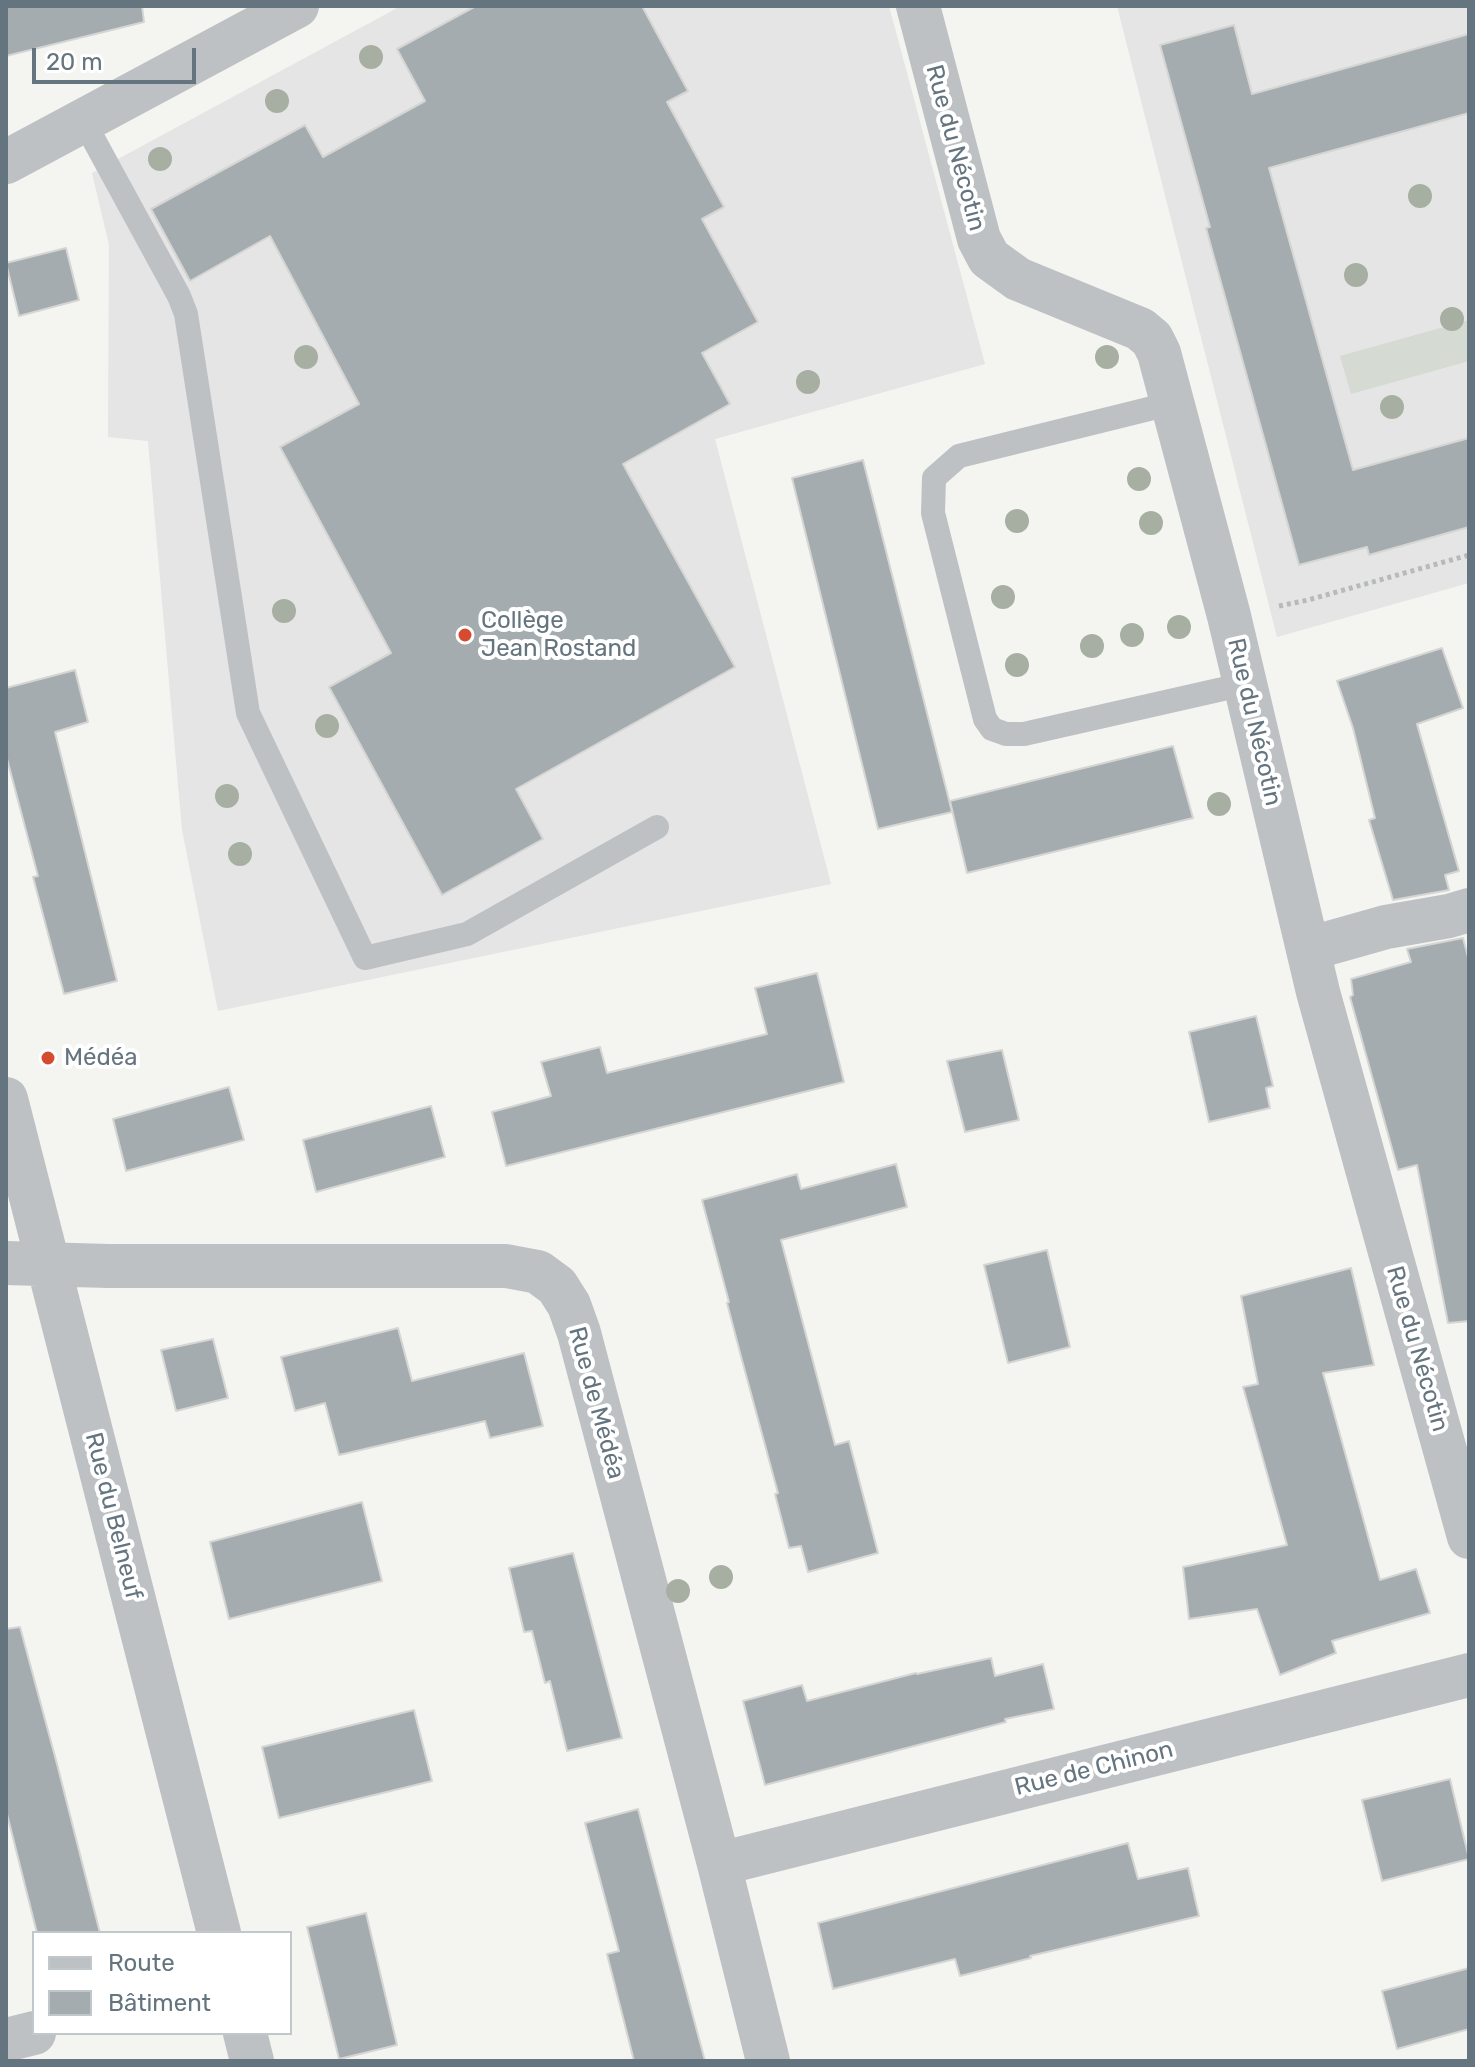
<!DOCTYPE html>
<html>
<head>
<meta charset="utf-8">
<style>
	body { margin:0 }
	#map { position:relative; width:1475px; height:2067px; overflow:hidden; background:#f4f4f0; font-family:Rubik,sans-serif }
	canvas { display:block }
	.frame { position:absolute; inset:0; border:8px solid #65757f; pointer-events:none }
	.legend { position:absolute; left:32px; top:1931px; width:260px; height:104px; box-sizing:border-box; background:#fff; border:2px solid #c1c8cc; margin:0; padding:10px 14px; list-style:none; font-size:24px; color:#65757f }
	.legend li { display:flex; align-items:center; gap:16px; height:40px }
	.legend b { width:40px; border:2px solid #c1c8cc }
	.scale { position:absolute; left:32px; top:48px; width:164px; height:36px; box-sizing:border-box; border:4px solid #65757f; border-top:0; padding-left:10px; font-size:24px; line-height:28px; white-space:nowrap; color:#65757f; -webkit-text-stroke:6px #fff; paint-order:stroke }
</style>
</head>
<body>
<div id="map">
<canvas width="1475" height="2067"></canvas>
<div class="frame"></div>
<ul class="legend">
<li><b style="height:10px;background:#bdc1c4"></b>Route</li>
<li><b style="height:22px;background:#a4acb0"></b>Bâtiment</li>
</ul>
<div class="scale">20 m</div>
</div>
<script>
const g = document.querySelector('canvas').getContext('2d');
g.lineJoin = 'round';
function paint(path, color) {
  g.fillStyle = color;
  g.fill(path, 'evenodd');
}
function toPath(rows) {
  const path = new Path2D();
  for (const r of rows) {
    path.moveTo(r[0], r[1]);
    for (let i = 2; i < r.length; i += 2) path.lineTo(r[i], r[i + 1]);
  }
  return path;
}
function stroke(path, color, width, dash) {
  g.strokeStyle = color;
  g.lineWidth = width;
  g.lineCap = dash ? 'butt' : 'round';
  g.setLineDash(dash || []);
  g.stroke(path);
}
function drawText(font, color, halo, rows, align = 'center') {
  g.font = font + ' Rubik,sans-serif';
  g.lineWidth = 8;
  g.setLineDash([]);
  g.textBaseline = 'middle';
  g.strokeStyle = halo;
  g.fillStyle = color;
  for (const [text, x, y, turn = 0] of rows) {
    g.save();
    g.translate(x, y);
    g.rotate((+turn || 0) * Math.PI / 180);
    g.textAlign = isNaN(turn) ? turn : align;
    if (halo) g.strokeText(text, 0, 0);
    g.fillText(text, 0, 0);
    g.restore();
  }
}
paint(toPath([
	[401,6,889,6,985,364,715,439,831,884,218,1011,182,830,148,441,108,437,109,245,92,173],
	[1117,6,1469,6,1469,583,1277,637]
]), '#e4e5e4');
paint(toPath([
	[1469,320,1469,361,1351,394,1340,356]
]), '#d5dad2');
const building = toPath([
	[6,6,142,6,144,22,6,56,6,6],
	[476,6,642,6,688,91,667,102,724,207,702,219,758,322,702,353,730,404,623,464,735,667,516,789,543,839,442,895,329,687,391,653,280,447,359,404,270,236,190,281,151,209,305,125,323,157,425,101,397,49,476,6],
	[1234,25,1252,94,1469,34,1469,113,1269,168,1353,470,1469,438,1469,527,1369,555,1367,547,1299,565,1206,228,1210,227,1160,45,1234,25],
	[66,248,79,300,19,316,6,263,66,248],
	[863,460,952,812,878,829,792,478,863,460],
	[1442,648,1463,708,1417,724,1459,871,1445,875,1449,890,1393,900,1369,820,1375,818,1353,728,1337,681,1442,648],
	[75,670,88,722,55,732,117,981,64,994,33,877,38,876,6,755,6,688,75,670],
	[1173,746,1193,818,967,873,950,801,1173,746],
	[1463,938,1469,961,1469,1321,1448,1323,1417,1165,1398,1170,1350,997,1353,995,1351,979,1411,962,1407,949,1463,938],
	[817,973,844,1082,506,1166,492,1112,551,1096,541,1062,600,1047,607,1073,767,1034,755,988,817,973],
	[1256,1016,1273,1086,1266,1088,1270,1108,1209,1122,1189,1032,1256,1016],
	[1002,1050,1019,1120,965,1132,947,1061,1002,1050],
	[229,1087,244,1140,126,1171,113,1119,229,1087],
	[431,1106,445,1157,316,1192,303,1140,431,1106],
	[896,1164,907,1207,781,1240,835,1445,849,1441,878,1553,808,1572,801,1546,789,1548,775,1494,778,1493,742,1360,727,1303,729,1302,702,1200,797,1174,801,1189,896,1164],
	[1047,1250,1070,1347,1008,1363,984,1265,1047,1250],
	[1351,1268,1374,1365,1323,1373,1380,1580,1416,1569,1430,1613,1332,1641,1336,1653,1280,1675,1257,1609,1189,1619,1183,1567,1287,1545,1243,1387,1258,1384,1241,1296,1351,1268],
	[398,1328,412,1381,524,1353,543,1426,490,1438,485,1421,339,1455,325,1403,295,1411,281,1357,398,1328],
	[213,1339,228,1398,176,1411,161,1350,213,1339],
	[362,1502,382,1581,229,1619,210,1542,362,1502],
	[573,1553,622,1738,567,1751,550,1681,545,1683,532,1631,524,1632,509,1568,573,1553],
	[20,1627,57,1764,100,1933,37,1933,6,1810,6,1629,20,1627],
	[991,1658,995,1676,1043,1664,1054,1709,1005,1719,1006,1722,765,1785,743,1701,802,1685,807,1701,916,1673,917,1674,991,1658],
	[414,1710,432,1781,279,1818,262,1747,414,1710],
	[1450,1779,1469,1859,1382,1881,1362,1800,1450,1779],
	[638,1809,672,1938,705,2061,634,2061,607,1954,619,1951,585,1823,638,1809],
	[1128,1843,1138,1879,1188,1868,1199,1916,1030,1956,1031,1958,960,1976,955,1959,833,1989,818,1923,1128,1843],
	[366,1913,397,2045,339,2059,307,1927,366,1913],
	[1469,1968,1469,2029,1397,2049,1382,1991,1469,1968]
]);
paint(building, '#a4acb0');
stroke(building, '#d5d5d3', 2);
stroke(toPath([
	[1279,606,1308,600,1469,555]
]), '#b7babc', 5, [4, 4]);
stroke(toPath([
	[83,120,179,296,186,314,248,713,365,958,467,934,657,827],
	[1173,403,959,456,934,478,933,513,985,719,992,729,1006,734,1024,734,1245,684]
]), '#bdc1c4', 24);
stroke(toPath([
	[918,6,979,239,989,258,1018,279,1140,329,1152,339,1159,353,1229,616,1318,992,1469,1537],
	[6,162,297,6],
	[1308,949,1386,927,1449,916,1469,910],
	[6,1099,219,1933],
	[6,1263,108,1266,506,1266,538,1272,557,1286,569,1305,579,1333,719,1864,768,2061],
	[719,1864,1469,1675],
	[245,2033,252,2061],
	[6,2040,34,2033]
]), '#bdc1c4', 44);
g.fillStyle = '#a7afa2';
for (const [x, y] of [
	[371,57],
	[277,101],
	[160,159],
	[1420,196],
	[1356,275],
	[1452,319],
	[306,357],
	[1107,357],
	[808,382],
	[1392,407],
	[1139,479],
	[1017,521],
	[1151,523],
	[1003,597],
	[284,611],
	[1179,627],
	[1132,635],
	[1092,646],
	[1017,665],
	[327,726],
	[227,796],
	[1219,804],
	[240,854],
	[721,1577],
	[678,1591]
]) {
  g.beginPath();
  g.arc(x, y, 12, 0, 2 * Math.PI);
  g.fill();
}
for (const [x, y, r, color] of [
	[465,635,8,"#d44b30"],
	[48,1058,8,"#d44b30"]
]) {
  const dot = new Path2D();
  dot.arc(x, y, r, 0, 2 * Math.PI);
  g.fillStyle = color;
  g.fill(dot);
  stroke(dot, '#fff', 3);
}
drawText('24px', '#65757f', '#fff', [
	["Rue du Nécotin",955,148,75],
	["Rue du Nécotin",1254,722,77],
	["Rue du Nécotin",1417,1349,74],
	["Rue de Médéa",596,1403,75],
	["Rue du Belneuf",113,1516,76],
	["Rue de Chinon",1094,1769,-14]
]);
drawText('24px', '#65757f', '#fff', [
	["Collège",481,621],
	["Jean Rostand",481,649],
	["Médéa",64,1058]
], 'left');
</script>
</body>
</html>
